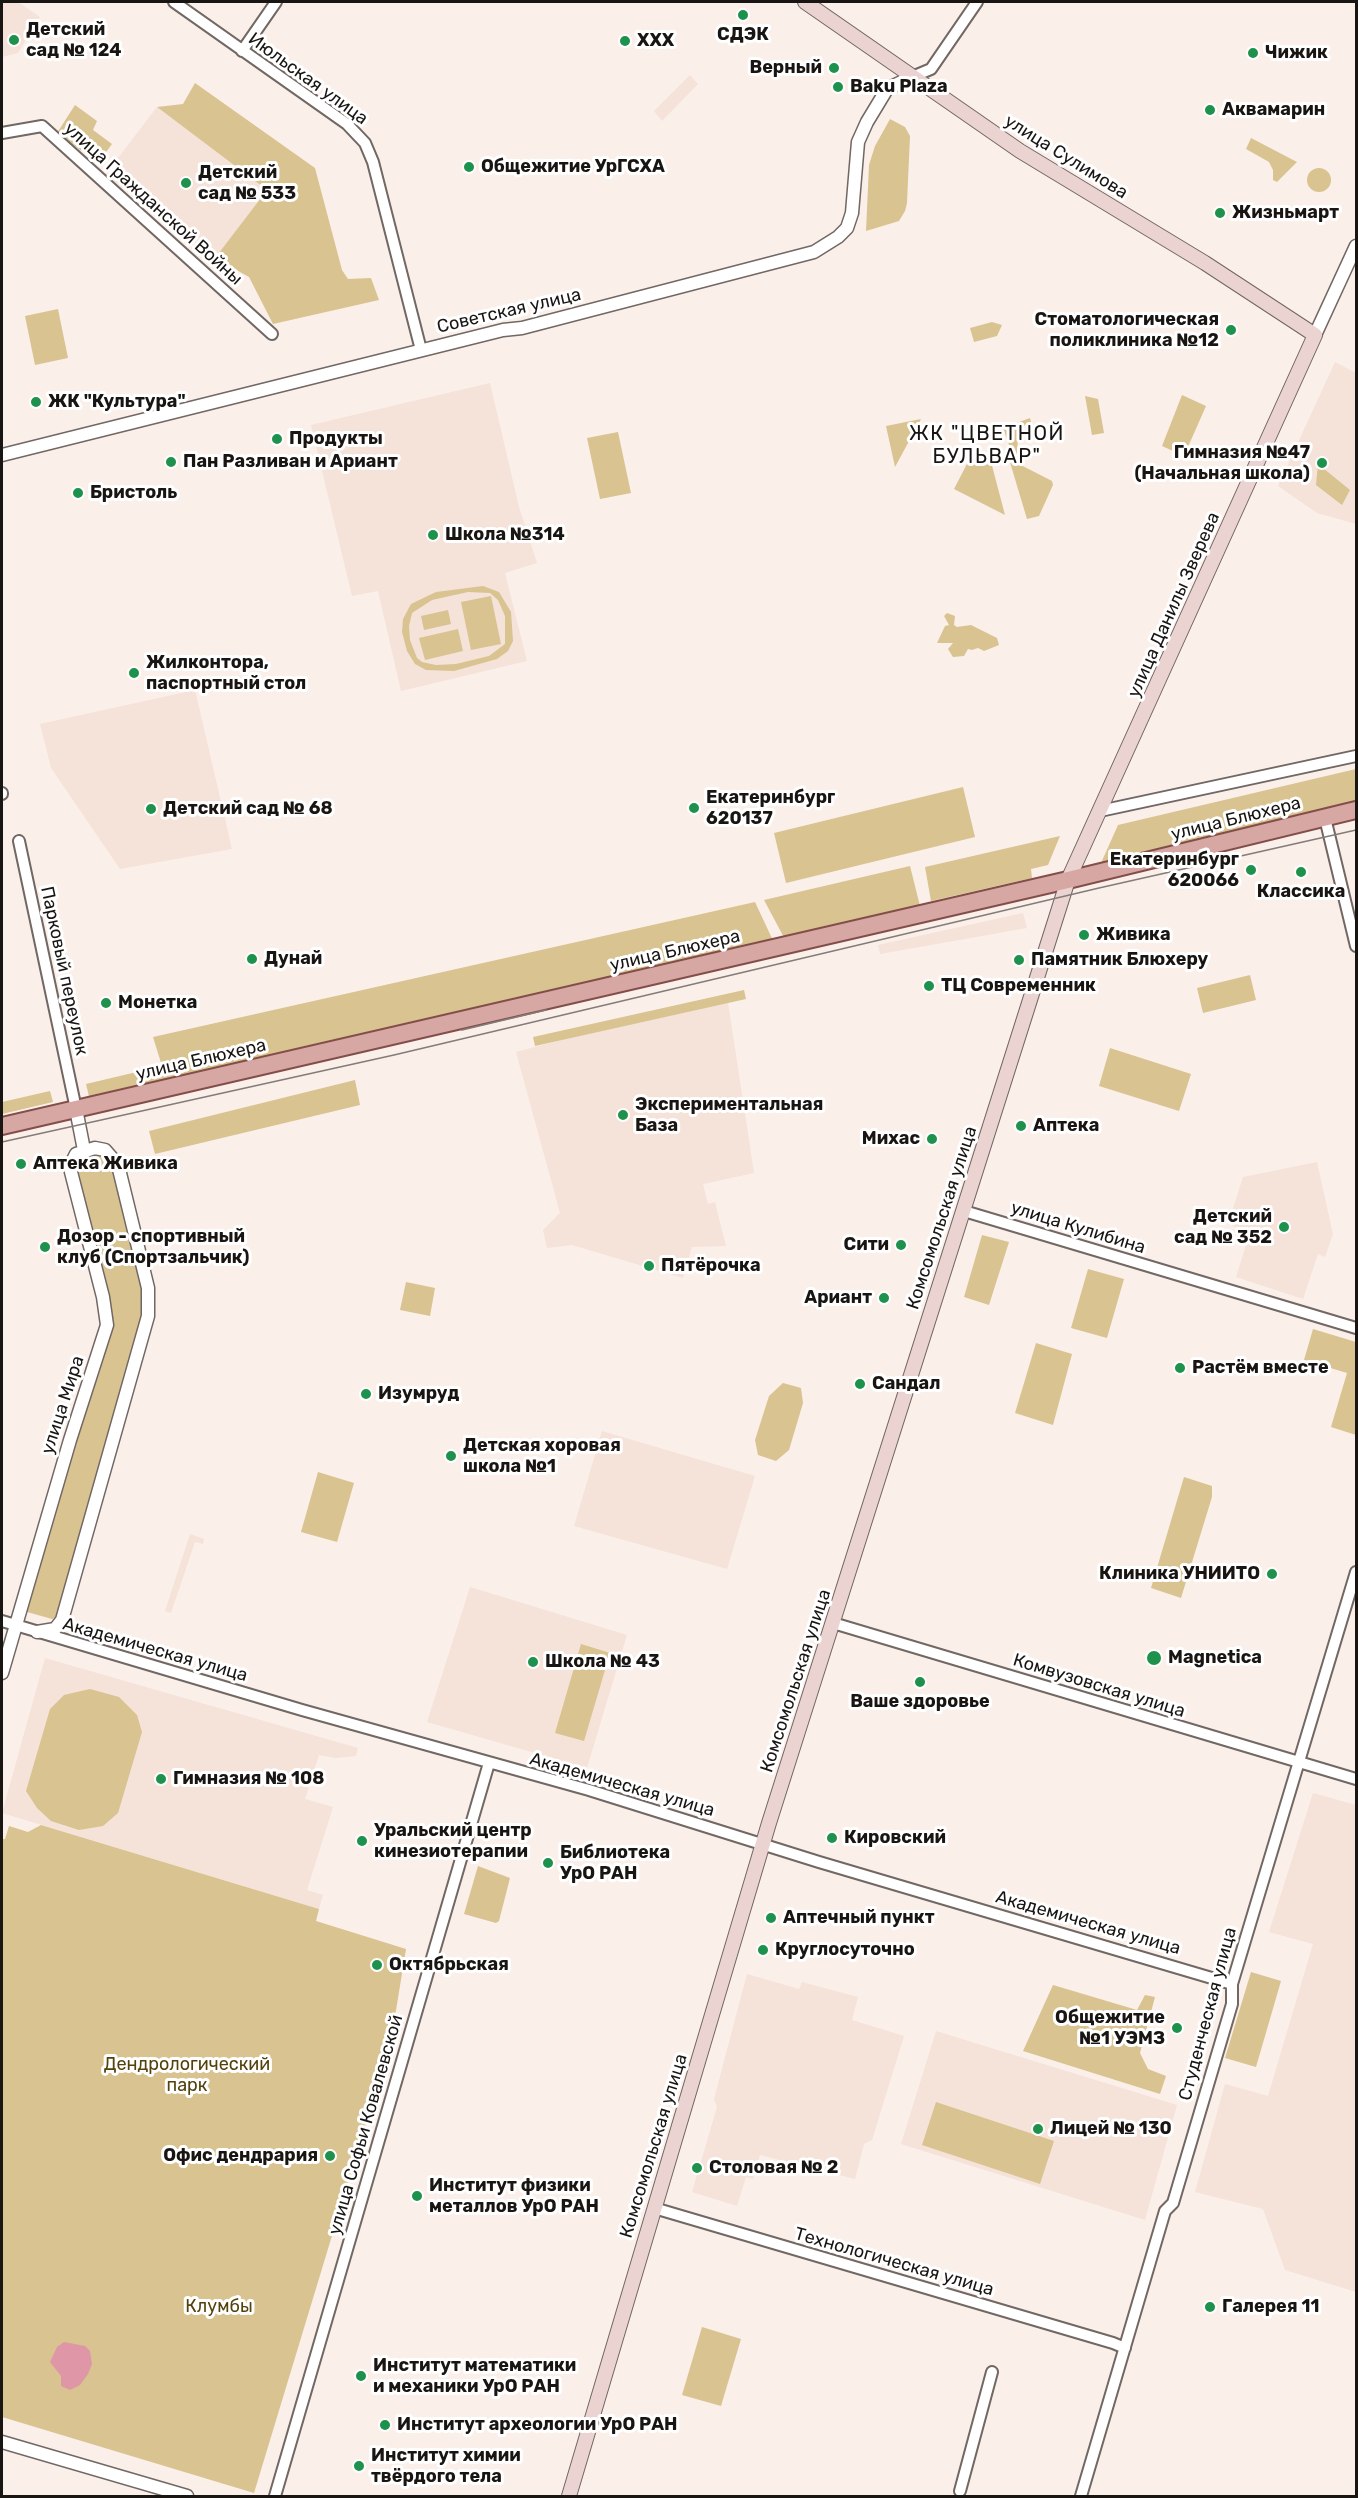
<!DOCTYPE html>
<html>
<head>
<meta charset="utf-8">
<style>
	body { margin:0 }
	#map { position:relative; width:1358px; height:2498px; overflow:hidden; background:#fbefea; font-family:Rubik,sans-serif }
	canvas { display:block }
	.frame { position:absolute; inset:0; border:3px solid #181513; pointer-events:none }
</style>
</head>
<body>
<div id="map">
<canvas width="1358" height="2498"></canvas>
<div class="frame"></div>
</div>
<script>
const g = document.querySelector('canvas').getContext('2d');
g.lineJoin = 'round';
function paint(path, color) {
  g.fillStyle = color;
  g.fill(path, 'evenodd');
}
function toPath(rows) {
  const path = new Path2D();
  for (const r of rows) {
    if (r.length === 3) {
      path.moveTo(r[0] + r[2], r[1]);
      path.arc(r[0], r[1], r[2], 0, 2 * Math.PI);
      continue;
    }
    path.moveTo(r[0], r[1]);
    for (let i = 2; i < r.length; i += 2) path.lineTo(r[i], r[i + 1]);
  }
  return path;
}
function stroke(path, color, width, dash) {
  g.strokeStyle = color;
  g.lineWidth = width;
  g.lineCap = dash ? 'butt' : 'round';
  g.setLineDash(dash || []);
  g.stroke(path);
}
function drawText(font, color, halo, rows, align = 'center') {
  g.font = font + ' Rubik,sans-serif';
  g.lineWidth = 6;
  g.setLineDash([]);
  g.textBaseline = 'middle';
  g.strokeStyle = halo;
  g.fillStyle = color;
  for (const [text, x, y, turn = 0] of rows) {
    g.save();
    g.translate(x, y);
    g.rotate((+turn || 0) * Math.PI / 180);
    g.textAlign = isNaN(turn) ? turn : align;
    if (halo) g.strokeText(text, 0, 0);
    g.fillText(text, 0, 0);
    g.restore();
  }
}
paint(toPath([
	[2,2,18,2,40,17,18,53,2,57],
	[690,75,698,84,662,121,654,111],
	[157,107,267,190,215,258,105,175],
	[1335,362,1356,373,1356,524,1317,513,1278,486],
	[490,383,519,507,537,563,505,573,527,661,401,691,378,591,352,596,311,425],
	[195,690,232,849,120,869,51,768,40,724],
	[1023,913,1027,928,880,954,878,945],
	[727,996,754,1173,703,1184,708,1204,715,1202,726,1246,692,1247,683,1278,572,1245,547,1248,543,1230,560,1213,516,1052],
	[1317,1162,1333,1234,1325,1257,1318,1254,1303,1299,1236,1277,1246,1245,1244,1241,1247,1231,1228,1224,1243,1177],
	[602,1431,755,1476,727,1569,574,1526],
	[190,1534,204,1539,203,1544,195,1542,171,1613,165,1611],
	[470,1587,627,1635,587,1768,427,1722],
	[45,1658,358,1748,356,1756,336,1758,319,1755,305,1799,333,1807,307,1890,323,1895,319,1909,2,1813],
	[1313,1793,1356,1805,1356,2292,1285,2270,1263,2209,1195,2192,1225,2084,1268,2096,1313,1944,1269,1932],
	[747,1974,799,1989,802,1982,858,1997,852,2020,904,2036,872,2140,864,2144,855,2179,760,2155,753,2179,746,2177,737,2206,692,2192,717,2107,714,2099],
	[936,2031,1177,2105,1145,2220,901,2144]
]), '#f5e2d9');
paint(toPath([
	[195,83,315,168,342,270,348,279,371,278,379,300,273,324,249,277,215,258,267,190,157,107,183,104],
	[75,105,97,121,93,130,112,144,98,163,57,133],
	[890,119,905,127,910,136,907,203,905,211,899,221,866,231,869,165,875,146],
	[1251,138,1297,162,1277,182,1273,180,1273,170,1269,162,1246,149],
	[1319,180,12],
	[58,309,68,358,35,365,25,316],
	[992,322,1002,325,997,336,974,342,970,328],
	[1182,395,1206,406,1184,456,1162,446],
	[1085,396,1098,399,1104,433,1092,435],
	[1030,418,1031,422,1021,428,1018,434,1017,458,1013,456,1003,428],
	[921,419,895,467,886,426],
	[618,432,631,493,600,499,587,438],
	[970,458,990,458,1005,515,954,489],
	[1009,459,1052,481,1053,485,1039,516,1027,519],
	[1318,464,1350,490,1342,505,1316,485],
	[483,586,499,592,511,612,513,641,508,651,497,659,454,671,426,670,415,664,407,651,402,632,403,619,411,604,436,592],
	[468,592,490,593,498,600,505,616,505,644,489,656,456,664,436,665,422,662,417,658,410,640,409,626,412,613,432,600],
	[491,596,501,644,471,650,461,602],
	[448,610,451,624,424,630,421,616],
	[947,613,955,616,954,625,957,627,971,625,997,638,999,645,984,651,978,648,972,650,968,649,964,656,953,657,948,649,953,643,937,643,945,626,949,625,944,616],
	[458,629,463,651,425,660,419,638],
	[1356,769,1356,804,1101,863,1118,825],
	[963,787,975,837,786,883,774,833],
	[1060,836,1048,865,1031,869,1032,878,931,901,925,867],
	[910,866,922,914,788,945,764,900],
	[755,902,776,947,91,1105,86,1084,162,1066,153,1037],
	[1250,975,1256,1000,1203,1013,1197,988],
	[744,990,746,999,535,1046,533,1037],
	[1110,1048,1191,1074,1179,1111,1099,1086],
	[355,1080,360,1105,155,1154,149,1131],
	[50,1091,53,1102,2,1114,2,1102],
	[84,1150,112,1156,149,1300,63,1616,52,1619,20,1610,107,1325,71,1172],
	[982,1235,1009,1242,989,1305,964,1297],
	[1088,1269,1124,1279,1107,1338,1071,1328],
	[406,1282,435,1288,430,1316,400,1310],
	[1313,1329,1356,1342,1356,1435,1331,1427,1347,1373,1304,1360],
	[1036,1343,1072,1354,1053,1425,1015,1413],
	[783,1383,801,1388,803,1403,789,1450,776,1461,758,1455,755,1440,769,1396],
	[318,1472,354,1483,337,1542,301,1532],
	[1184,1477,1212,1486,1212,1497,1181,1598,1151,1588],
	[581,1644,610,1653,584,1741,555,1733],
	[90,1689,119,1697,137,1715,142,1732,118,1813,103,1826,79,1830,51,1821,37,1808,26,1791,50,1709,64,1695],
	[41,1825,319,1909,316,1921,406,1949,391,2041,254,2493,2,2417,2,1839,5,1839,9,1826,28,1832],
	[478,1866,510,1878,499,1921,496,1923,464,1914],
	[1251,1972,1281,1981,1256,2067,1225,2058],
	[1053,1985,1137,2010,1145,1995,1155,1997,1140,2053,1148,2069,1166,2076,1160,2094,1023,2051],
	[936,2102,1054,2141,1040,2184,922,2145],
	[702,2327,741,2339,721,2406,682,2395]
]), '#d9c390');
paint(toPath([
	[64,2342,85,2346,90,2351,92,2364,88,2374,80,2385,70,2390,61,2386,61,2376,50,2362,57,2347]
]), '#df96a7');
const minor = toPath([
	[174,2,347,124,365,143,373,162,421,350],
	[242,51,276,2],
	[912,77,931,69,977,2],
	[2,133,42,126,272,334],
	[2,793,2,794],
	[1100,811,1356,756],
	[1325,818,1356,946],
	[19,841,76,1109],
	[964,1211,1356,1328],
	[2,1621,302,1710,589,1790,819,1862,1232,1984],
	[833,1623,1356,1779],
	[654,2208,1113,2343,1125,2348],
	[960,2491,992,2372],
	[275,2496,489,1763],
	[1081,2496,1165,2211,1173,2203,1232,2004,1232,1984,1356,1572]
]);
const tertiary = toPath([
	[1315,335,1356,246],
	[2,455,503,330,522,328,814,252,838,237,847,228,852,213,858,142,867,122,887,89,912,77],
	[76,1109,84,1150],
	[2,1673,70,1440,107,1325,103,1297,71,1172,71,1164,76,1154,95,1148,105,1150,118,1165,148,1288,148,1316,62,1620,55,1629,37,1632],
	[2,2442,187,2496]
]);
const secondary = toPath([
	[569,2496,769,1823,1068,880,1315,335,1205,263,1020,151,805,2]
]);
const primary = toPath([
	[2,1126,1068,880,1356,810]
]);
stroke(minor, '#716763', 14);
stroke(tertiary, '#716763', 15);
stroke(secondary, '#716763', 16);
stroke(primary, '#834e4a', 20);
stroke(minor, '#fff', 10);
stroke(tertiary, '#fff', 12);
stroke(secondary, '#ebd3d1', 14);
stroke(primary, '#d7a7a4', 16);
stroke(toPath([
	[462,1030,546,1010],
	[2,1142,394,1055,1099,888,1356,830]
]), '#837c78', 1.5);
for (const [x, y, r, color] of [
	[743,15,6,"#1e924c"],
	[14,40,6,"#1e924c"],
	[625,41,6,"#1e924c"],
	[1253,53,6,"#1e924c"],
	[834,68,6,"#1e924c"],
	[838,87,6,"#1e924c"],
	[1210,110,6,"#1e924c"],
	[469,167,6,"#1e924c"],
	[186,183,6,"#1e924c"],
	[1220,213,6,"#1e924c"],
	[1231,330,6,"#1e924c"],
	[36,402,6,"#1e924c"],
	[277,439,6,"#1e924c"],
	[171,462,6,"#1e924c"],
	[1322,463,6,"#1e924c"],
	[78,493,6,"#1e924c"],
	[433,535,6,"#1e924c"],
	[134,673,6,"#1e924c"],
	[694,808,6,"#1e924c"],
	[151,809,6,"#1e924c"],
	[1251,870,6,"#1e924c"],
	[1301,872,6,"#1e924c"],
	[1084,935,6,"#1e924c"],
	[252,959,6,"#1e924c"],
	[1019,960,6,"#1e924c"],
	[929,986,6,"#1e924c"],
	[106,1003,6,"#1e924c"],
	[623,1115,6,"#1e924c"],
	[1021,1126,6,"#1e924c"],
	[932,1139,6,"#1e924c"],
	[21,1164,6,"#1e924c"],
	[1284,1227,6,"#1e924c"],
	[901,1245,6,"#1e924c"],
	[45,1247,6,"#1e924c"],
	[649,1266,6,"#1e924c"],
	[884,1298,6,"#1e924c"],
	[1180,1368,6,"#1e924c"],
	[860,1384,6,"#1e924c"],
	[366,1394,6,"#1e924c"],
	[451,1456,6,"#1e924c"],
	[1272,1574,6,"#1e924c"],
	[1154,1658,8,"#1e924c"],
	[533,1662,6,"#1e924c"],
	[920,1682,6,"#1e924c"],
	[161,1779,6,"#1e924c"],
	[832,1838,6,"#1e924c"],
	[362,1841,6,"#1e924c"],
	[548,1863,6,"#1e924c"],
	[771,1918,6,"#1e924c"],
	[763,1950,6,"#1e924c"],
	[377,1965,6,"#1e924c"],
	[1177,2028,6,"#1e924c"],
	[1038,2129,6,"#1e924c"],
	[330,2156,6,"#1e924c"],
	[697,2168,6,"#1e924c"],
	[417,2196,6,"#1e924c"],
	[1210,2307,6,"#1e924c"],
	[361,2376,6,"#1e924c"],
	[385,2425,6,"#1e924c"],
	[359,2466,6,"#1e924c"]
]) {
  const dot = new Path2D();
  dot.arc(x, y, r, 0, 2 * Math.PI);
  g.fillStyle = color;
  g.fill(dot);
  stroke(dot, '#fff', 2);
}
drawText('bold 18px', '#181513', '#fff', [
	["Детский",26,30],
	["сад № 124",26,51],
	["СДЭК",743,35,"center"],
	["XXX",637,41],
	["Чижик",1265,53],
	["Верный",822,68,"right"],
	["Baku Plaza",850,87],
	["Аквамарин",1222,110],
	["Общежитие УрГСХА",481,167],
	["Детский",198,173],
	["сад № 533",198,194],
	["Жизньмарт",1232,213],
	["Стоматологическая",1219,320,"right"],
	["поликлиника №12",1219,341,"right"],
	["ЖК \"Культура\"",48,402],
	["Продукты",289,439],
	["Гимназия №47",1310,453,"right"],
	["(Начальная школа)",1310,474,"right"],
	["Пан Разливан и Ариант",183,462],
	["Бристоль",90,493],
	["Школа №314",445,535],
	["Жилконтора,",146,663],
	["паспортный стол",146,684],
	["Екатеринбург",706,798],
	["620137",706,819],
	["Детский сад № 68",163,809],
	["Екатеринбург",1239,860,"right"],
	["620066",1239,881,"right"],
	["Классика",1301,892,"center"],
	["Живика",1096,935],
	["Дунай",264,959],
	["Памятник Блюхеру",1031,960],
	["ТЦ Современник",941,986],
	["Монетка",118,1003],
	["Экспериментальная",635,1105],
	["База",635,1126],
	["Аптека",1033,1126],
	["Михас",920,1139,"right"],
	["Аптека Живика",33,1164],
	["Детский",1272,1217,"right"],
	["сад № 352",1272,1238,"right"],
	["Дозор - спортивный",57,1237],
	["клуб (Спортзальчик)",57,1258],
	["Сити",889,1245,"right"],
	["Пятёрочка",661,1266],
	["Ариант",872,1298,"right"],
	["Растём вместе",1192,1368],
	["Сандал",872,1384],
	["Изумруд",378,1394],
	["Детская хоровая",463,1446],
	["школа №1",463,1467],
	["Клиника УНИИТО",1260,1574,"right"],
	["Magnetica",1168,1658],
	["Школа № 43",545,1662],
	["Ваше здоровье",920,1702,"center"],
	["Гимназия № 108",173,1779],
	["Уральский центр",374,1831],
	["кинезиотерапии",374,1852],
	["Кировский",844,1838],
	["Библиотека",560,1853],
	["УрО РАН",560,1874],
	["Аптечный пункт",783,1918],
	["Круглосуточно",775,1950],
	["Октябрьская",389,1965],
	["Общежитие",1165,2018,"right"],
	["№1 УЭМЗ",1165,2039,"right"],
	["Лицей № 130",1050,2129],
	["Офис дендрария",318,2156,"right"],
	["Столовая № 2",709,2168],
	["Институт физики",429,2186],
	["металлов УрО РАН",429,2207],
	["Галерея 11",1222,2307],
	["Институт математики",373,2366],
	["и механики УрО РАН",373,2387],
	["Институт археологии УрО РАН",397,2425],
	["Институт химии",371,2456],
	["твёрдого тела",371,2477]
], 'left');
drawText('18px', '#181513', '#fff', [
	["Июльская улица",308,79,36],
	["улица Сулимова",1066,157,32],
	["улица Гражданской Войны",153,204,42],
	["Советская улица",509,311,-13],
	["улица Данилы Зверева",1174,605,-66],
	["улица Блюхера",1236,819,-14],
	["улица Блюхера",675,951,-13],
	["Парковый переулок",64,971,78],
	["улица Блюхера",201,1060,-13],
	["Комсомольская улица",942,1218,-72],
	["улица Кулибина",1078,1228,17],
	["улица Мира",63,1405,-72],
	["Академическая улица",155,1650,16],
	["Комсомольская улица",796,1681,-72],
	["Комвузовская улица",1099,1686,17],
	["Академическая улица",622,1785,16],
	["Академическая улица",1088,1923,16],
	["Студенческая улица",1208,2014,-75],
	["улица Софьи Ковалевской",366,2125,-74],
	["Комсомольская улица",654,2146,-73],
	["Технологическая улица",894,2262,16]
]);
drawText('18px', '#54410c', '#fff', [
	["Дендрологический",187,2065],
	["парк",187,2086],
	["Клумбы",219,2307]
]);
g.letterSpacing = '1.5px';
drawText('20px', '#181513', '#fff', [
	["ЖК \"ЦВЕТНОЙ",987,434],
	["БУЛЬВАР\"",987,457]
]);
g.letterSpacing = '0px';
</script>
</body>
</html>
